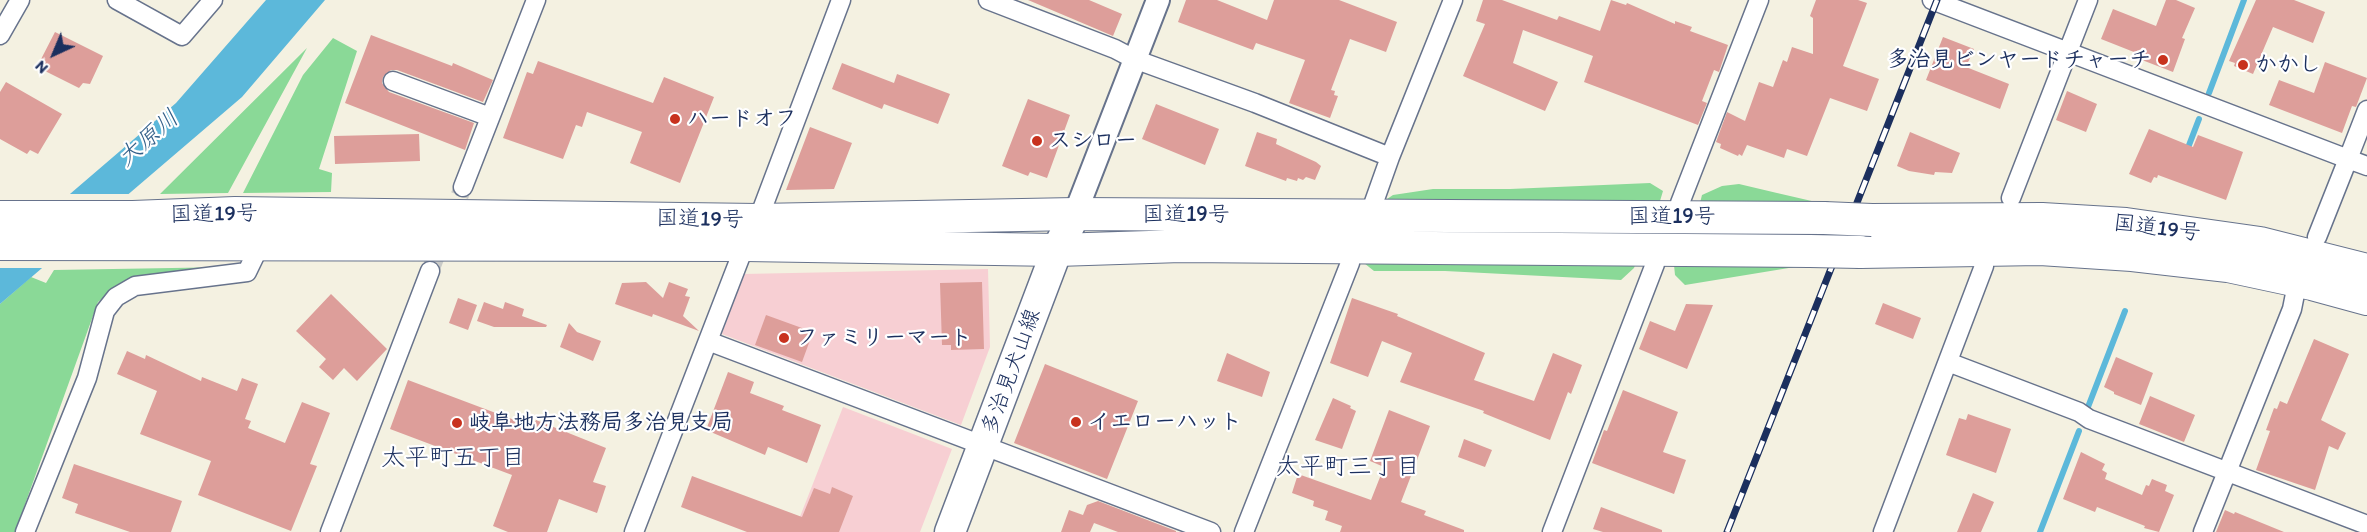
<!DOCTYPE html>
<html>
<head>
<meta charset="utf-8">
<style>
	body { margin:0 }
	#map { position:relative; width:2367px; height:532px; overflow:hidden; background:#f4f1e1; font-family:Itim,sans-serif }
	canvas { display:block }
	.north { position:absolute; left:24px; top:24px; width:60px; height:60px; -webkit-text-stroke:4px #fff; paint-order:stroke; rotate:224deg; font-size:16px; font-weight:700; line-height:24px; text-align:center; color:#1b2f5e }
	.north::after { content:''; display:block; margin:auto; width:21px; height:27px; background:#1b2f5e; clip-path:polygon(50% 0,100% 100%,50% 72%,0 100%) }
</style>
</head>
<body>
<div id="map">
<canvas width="2367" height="532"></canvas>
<div class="north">N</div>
</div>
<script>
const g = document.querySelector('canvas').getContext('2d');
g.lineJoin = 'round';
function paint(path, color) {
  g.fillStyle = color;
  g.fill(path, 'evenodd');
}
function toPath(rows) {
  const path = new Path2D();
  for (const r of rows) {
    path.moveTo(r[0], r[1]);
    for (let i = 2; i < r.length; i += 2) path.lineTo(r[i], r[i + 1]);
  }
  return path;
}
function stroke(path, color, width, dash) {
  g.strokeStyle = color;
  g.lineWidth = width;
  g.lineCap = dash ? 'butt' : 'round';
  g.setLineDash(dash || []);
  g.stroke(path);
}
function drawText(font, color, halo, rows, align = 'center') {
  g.font = font + ' Itim,"Klee One",sans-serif';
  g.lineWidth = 4.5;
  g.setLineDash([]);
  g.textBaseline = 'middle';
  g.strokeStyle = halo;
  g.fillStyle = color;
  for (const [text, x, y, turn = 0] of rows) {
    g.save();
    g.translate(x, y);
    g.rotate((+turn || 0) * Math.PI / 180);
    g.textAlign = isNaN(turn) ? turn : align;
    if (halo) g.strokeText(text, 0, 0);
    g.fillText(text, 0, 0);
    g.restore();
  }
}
paint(toPath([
	[988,269,990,347,961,425,722,334,743,274],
	[843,407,952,449,920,532,794,532]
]), '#f7cfd3');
paint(toPath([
	[333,38,357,51,319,169,332,173,331,192,243,193,303,75],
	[307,48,228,193,160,194],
	[1650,183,1663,191,1660,201,1387,202,1387,199,1393,195,1433,189,1510,189],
	[1739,184,1777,193,1816,202,1700,203,1702,195,1722,186],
	[1364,263,1636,263,1634,268,1621,280,1445,271,1374,271],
	[1674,265,1807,265,1685,285,1675,275],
	[231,267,120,284,98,302,15,532,0,532,0,304,31,277,46,283,54,270]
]), '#8ad997');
paint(toPath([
	[266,0,325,0,242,97,0,304,0,254,176,103]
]), '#5cb8da');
paint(toPath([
	[67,194,131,194,47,268,0,268,0,250]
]), '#f4f1e1');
stroke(toPath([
	[2209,93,2244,0],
	[2186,153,2199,119],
	[2088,407,2125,311],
	[2040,532,2079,431]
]), '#5cb8da', 6);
paint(toPath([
	[1028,0,1089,0,1122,14,1113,36],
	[1186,0,1217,0,1267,20,1274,0,1339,0,1397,22,1386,52,1350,39,1331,90,1335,91,1334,95,1338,96,1330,118,1289,103,1305,60,1256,43,1253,50,1178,22],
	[1483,0,1502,0,1557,20,1559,16,1600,31,1611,0,1626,5,1627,3,1675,24,1675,21,1692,27,1690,31,1728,45,1719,72,1714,70,1702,101,1707,103,1698,125,1584,82,1593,56,1523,30,1513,63,1558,82,1545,111,1463,76,1485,24,1476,21],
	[1816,0,1858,0,1867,3,1843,66,1879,79,1867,111,1830,98,1807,156,1787,149,1784,158,1747,145,1742,156,1739,154,1738,156,1720,148,1721,144,1716,142,1727,112,1745,121,1759,82,1773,87,1783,60,1787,62,1792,47,1813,54,1813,18,1810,16],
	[2166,0,2176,0,2195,8,2182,38,2185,39,2173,72,2142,60,2144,56,2101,39,2113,9,2156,26],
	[2256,0,2294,0,2325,12,2313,43,2273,27,2253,74,2234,66,2235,63,2229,61],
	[55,32,103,56,90,84,83,83,79,88,37,67],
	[371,35,452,66,453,63,493,80,483,102,397,70,391,70,383,77,382,83,389,92,474,123,465,150,345,103],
	[1943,37,1974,49,1966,67,2009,84,2000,109,1926,80],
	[538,61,653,103,664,77,714,97,680,183,630,163,642,132,587,112,582,127,576,125,563,159,503,138,527,72,533,74],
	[2325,62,2367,78,2356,107,2352,106,2342,133,2269,105,2279,80,2314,93],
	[842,63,894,83,897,74,950,94,938,124,884,104,882,109,832,89],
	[6,82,62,114,38,154,30,150,27,154,0,139,0,92],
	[2067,91,2097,104,2086,132,2056,120],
	[1028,99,1070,115,1047,178,1030,172,1028,176,1002,166],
	[1156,104,1219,129,1205,165,1142,139],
	[810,127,852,143,834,189,786,190],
	[2149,129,2193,147,2198,135,2243,152,2226,200,2158,175,2157,178,2154,177,2151,183,2129,174],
	[1257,132,1277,139,1276,144,1316,162,1321,166,1315,180,1306,177,1303,180,1298,178,1297,181,1287,178,1286,181,1245,166],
	[1910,132,1960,153,1952,173,1935,172,1934,175,1909,171,1897,166],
	[419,134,420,161,335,164,334,136],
	[646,282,663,298,669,282,688,289,685,296,690,297,683,316,699,331,653,314,652,317,615,304,622,283],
	[982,282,984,349,951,350,951,345,942,345,940,283],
	[331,294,387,349,357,381,344,368,333,380,319,367,326,359,296,331],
	[458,298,477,305,468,330,449,323],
	[1352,298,1398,314,1397,316,1485,353,1474,380,1534,401,1553,353,1582,365,1571,394,1568,392,1550,440,1483,413,1484,411,1400,382,1412,353,1382,341,1368,377,1330,363],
	[484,302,503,309,505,302,524,309,522,316,547,325,546,327,494,327,477,321],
	[1883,303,1921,318,1913,339,1875,324],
	[1686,304,1713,305,1687,369,1639,349,1650,321,1675,331],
	[766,315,813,332,802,362,755,345],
	[569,323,577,332,601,341,593,361,560,347],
	[2314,339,2349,354,2321,420,2346,433,2338,450,2329,446,2315,490,2256,470,2270,431,2266,430,2274,408,2277,409,2280,401,2287,404],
	[127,351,145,359,146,355,201,381,202,377,237,391,242,378,258,384,245,419,251,421,248,428,285,443,302,402,330,413,310,464,317,466,291,531,198,495,211,461,140,434,157,391,117,374],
	[1227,353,1270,372,1262,397,1217,381],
	[2116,357,2153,373,2141,405,2114,394,2114,392,2104,387],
	[1045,364,1138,401,1107,479,1014,443],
	[728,372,754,382,750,393,784,406,782,410,821,425,807,463,768,447,765,455,706,430],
	[408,380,533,427,536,420,606,448,593,482,606,486,597,513,559,499,547,532,508,532,493,526,512,475,390,429],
	[1623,390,1678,412,1663,452,1686,460,1674,494,1592,463,1604,430,1607,431],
	[2150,396,2195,415,2184,442,2139,424],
	[1333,398,1351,406,1350,408,1356,411,1342,449,1315,440],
	[1389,410,1430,426,1401,502,1426,511,1424,515,1464,530,1464,532,1340,532,1342,526,1325,520,1328,511,1313,506,1314,501,1292,493,1298,474,1371,500,1384,467,1370,461],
	[1968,414,2011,429,1996,473,1946,455,1959,418,1966,420],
	[1464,439,1492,450,1485,467,1458,457],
	[2081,452,2105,464,2102,470,2107,473,2105,479,2142,495,2146,485,2149,486,2152,479,2167,485,2165,491,2174,495,2159,532,2144,528,2145,526,2097,507,2095,512,2063,499],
	[74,464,182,501,171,532,130,532,75,513,78,504,62,498],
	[692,476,802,517,814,488,830,494,832,487,853,496,839,532,747,532,681,507],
	[1973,493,1994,502,1981,532,1957,532],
	[1098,501,1176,531,1176,532,1118,532,1094,523,1090,532,1061,532,1069,510,1083,515,1087,505],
	[1601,507,1662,530,1662,532,1603,532,1593,529],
	[2225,510,2234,514,2235,512,2284,532,2216,532]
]), '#dd9e9a');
stroke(toPath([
	[430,271,463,187]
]), '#c9cac7', 18, [18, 9]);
const minor = toPath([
	[117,0,182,36,213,0],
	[988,0,1115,49,1134,59,1255,103,1390,157],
	[1932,0,2348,159,2367,110],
	[0,35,20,0],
	[393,81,490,117],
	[463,187,536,0],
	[2011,198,2088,0],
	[1374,202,1390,157,1453,0],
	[1680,203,1759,0],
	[758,220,841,0],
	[2317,237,2348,159,2367,166],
	[708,341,1211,532],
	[1948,362,2079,412,2089,419,2367,525],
	[25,532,87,378,105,311,116,297,135,286,247,272,260,245],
	[330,532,430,271],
	[634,532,745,245],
	[1244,532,1350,263],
	[1552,532,1655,264],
	[1883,532,1984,266],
	[2203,532,2292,309,2295,294]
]);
const tertiary = toPath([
	[1075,214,1158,0]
]);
const primary = toPath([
	[950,532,1057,250,1075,214]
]);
const trunk = toPath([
	[0,217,133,217,235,213,758,220,1075,214,1824,218],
	[1872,220,2042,219,2126,224,2260,243,2367,270],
	[0,244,745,245,1057,250,1181,246,1810,251],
	[1860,252,2040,249,2132,255,2228,266,2312,284,2367,299]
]);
stroke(minor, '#67738c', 21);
stroke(tertiary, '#67738c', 26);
stroke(primary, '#67738c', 33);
stroke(trunk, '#67738c', 34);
stroke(minor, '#fff', 18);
stroke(tertiary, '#fff', 22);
stroke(primary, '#fff', 30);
stroke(trunk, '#fff', 32);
const rail = toPath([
	[1727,532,1937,0]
]);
stroke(rail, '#1b2f5e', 7);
stroke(rail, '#fff', 4.5, [14]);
const trunkBridge = toPath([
	[1824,218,1872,220],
	[1810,251,1860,252]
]);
stroke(trunkBridge, '#67738c', 34, []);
stroke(trunkBridge, '#fff', 32);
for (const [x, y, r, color] of [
	[2163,60,6,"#c8321e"],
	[2243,65,6,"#c8321e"],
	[675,119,6,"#c8321e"],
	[1037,141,6,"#c8321e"],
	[784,338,6,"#c8321e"],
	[1076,422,6,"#c8321e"],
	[457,423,6,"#c8321e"]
]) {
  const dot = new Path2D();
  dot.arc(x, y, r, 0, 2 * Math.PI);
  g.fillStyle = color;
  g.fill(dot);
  stroke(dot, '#fff', 2);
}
drawText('bold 22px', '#1b2f5e', '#fff', [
	["多治見ビンヤードチャーチ",2151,60,"right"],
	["かかし",2255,65],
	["ハードオフ",687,119],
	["スシロー",1049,141],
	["ファミリーマート",796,338],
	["イエローハット",1088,422],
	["岐阜地方法務局多治見支局",469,423]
], 'left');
drawText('22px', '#1b2f5e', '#fff', [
	["国道19号",214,215,-1],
	["国道19号",1186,215],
	["国道19号",1672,217],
	["国道19号",700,220,1],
	["国道19号",2157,229,7],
	["多治見犬山線",1012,372,-70]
]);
drawText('italic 24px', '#325f89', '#fff', [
	["大原川",149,139,-41]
]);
drawText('24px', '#1b2f5e', '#fff', [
	["太平町五丁目",453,459],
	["太平町三丁目",1348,468]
]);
</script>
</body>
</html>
